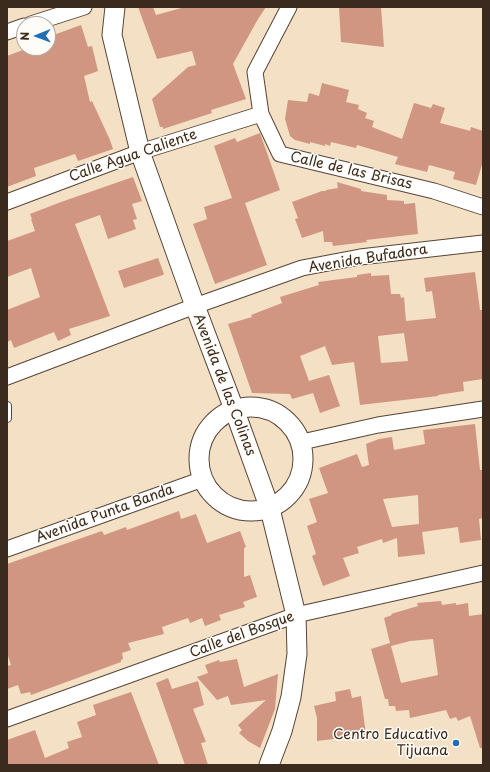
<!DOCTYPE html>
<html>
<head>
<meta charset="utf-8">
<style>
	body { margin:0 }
	#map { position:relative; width:490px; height:772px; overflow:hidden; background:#f4e0c5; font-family:"Playpen Sans",sans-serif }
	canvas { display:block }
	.frame { position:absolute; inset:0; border:8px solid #3b2a1e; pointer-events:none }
	.north { position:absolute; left:16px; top:16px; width:40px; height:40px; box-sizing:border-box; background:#fdfcf7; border:1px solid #afa8a0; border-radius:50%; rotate:269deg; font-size:11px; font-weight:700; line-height:16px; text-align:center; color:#3b2a1e }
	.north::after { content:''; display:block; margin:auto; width:14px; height:18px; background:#1f6fb2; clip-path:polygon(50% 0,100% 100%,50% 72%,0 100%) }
</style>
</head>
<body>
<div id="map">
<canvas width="490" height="772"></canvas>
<div class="frame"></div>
<div class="north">N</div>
</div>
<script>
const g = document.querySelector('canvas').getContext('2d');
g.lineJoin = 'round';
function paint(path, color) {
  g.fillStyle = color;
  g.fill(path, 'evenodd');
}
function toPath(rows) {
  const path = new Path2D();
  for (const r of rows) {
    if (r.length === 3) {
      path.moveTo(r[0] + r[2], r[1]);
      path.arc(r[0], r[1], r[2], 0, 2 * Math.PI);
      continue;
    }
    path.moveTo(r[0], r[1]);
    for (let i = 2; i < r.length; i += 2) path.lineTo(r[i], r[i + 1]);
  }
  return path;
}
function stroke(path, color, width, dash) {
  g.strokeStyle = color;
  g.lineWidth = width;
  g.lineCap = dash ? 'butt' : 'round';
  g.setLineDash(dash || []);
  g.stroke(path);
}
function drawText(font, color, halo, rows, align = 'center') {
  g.font = font + ' "Playpen Sans",sans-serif';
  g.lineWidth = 3;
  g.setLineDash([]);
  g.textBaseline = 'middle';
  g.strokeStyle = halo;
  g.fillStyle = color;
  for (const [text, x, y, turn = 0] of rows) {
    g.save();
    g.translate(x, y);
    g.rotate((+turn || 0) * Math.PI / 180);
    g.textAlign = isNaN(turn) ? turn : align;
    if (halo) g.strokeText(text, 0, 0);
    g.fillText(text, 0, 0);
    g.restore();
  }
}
paint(toPath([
	[138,7,153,7,156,15,185,7,266,7,258,19,233,64,246,99,211,110,212,113,163,129,163,127,160,127,152,99,188,67,196,65,192,51,157,59],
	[339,7,381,7,384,47,341,42],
	[81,25,88,47,92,46,98,71,84,76,90,102,92,101,110,140,113,149,78,161,75,154,34,168,36,176,7,187,7,56,28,48,48,48,48,37],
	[322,83,349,90,346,102,359,105,358,109,367,113,365,118,374,121,372,127,402,139,414,103,431,108,433,104,445,108,440,123,467,130,470,131,471,127,483,131,483,161,476,185,453,179,455,172,429,165,427,172,395,164,398,157,357,145,356,148,331,142,330,146,325,144,325,146,310,142,310,144,295,140,290,136,285,119,288,100,307,102,309,93,319,96],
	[260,133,280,190,245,203,267,265,215,284,193,224,207,219,204,207,232,198,214,146,235,138,237,142],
	[133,177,142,201,132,204,137,219,133,220,136,229,108,239,100,215,75,224,110,316,69,329,71,335,58,341,54,332,14,348,11,340,7,342,7,310,40,297,31,268,7,277,7,241,35,231,31,219,32,219,30,214,61,202],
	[337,182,361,189,361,191,387,195,387,200,404,201,404,204,415,203,418,234,366,240,367,242,333,246,332,242,324,242,323,231,302,238,295,219,298,218,292,202,322,191,326,191,326,190,338,188],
	[158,258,164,274,163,275,124,288,118,271],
	[475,272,480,310,483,310,483,379,463,382,464,391,438,395,438,396,360,405,354,362,332,365,325,346,300,356,309,381,329,375,340,406,320,413,313,393,292,399,290,394,252,393,228,324,252,317,251,315,282,303,280,297,319,285,318,282,357,277,357,275,371,273,371,276,389,275,391,294,400,294,401,298,404,297,406,321,436,318,432,291,426,292,424,278],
	[404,333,408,361,381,363,378,336],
	[475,424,480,470,483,470,483,518,479,519,481,540,460,543,458,527,422,532,425,554,398,557,397,538,383,543,382,539,357,547,359,553,343,558,350,576,323,586,312,556,316,554,307,526,317,522,309,499,328,493,319,468,357,454,362,467,369,465,366,444,379,439,392,437,394,450,425,444,423,430],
	[418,495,419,524,392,527,383,499],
	[179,511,181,519,196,514,207,543,240,531,246,547,244,548,244,577,250,575,257,597,243,602,245,607,219,615,221,620,205,626,202,618,190,623,188,618,162,627,164,634,128,643,131,650,122,653,123,659,121,660,121,662,31,695,30,692,21,694,18,685,7,689,7,666,11,665,7,653,7,564,102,531,104,535,126,527,127,530],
	[441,601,442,605,456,603,456,605,468,603,469,616,483,614,483,748,480,748,470,716,458,721,456,717,450,719,446,710,410,718,409,710,396,711,395,706,389,706,388,699,385,699,371,649,390,643,384,618,392,615,391,614,418,606,417,603],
	[433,639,438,675,401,683,391,646,410,641],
	[237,659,244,687,278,674,275,709,260,748,248,741,239,733,242,730,238,725,266,700,231,705,228,696,217,700,197,677,208,673,205,665,219,660,220,662],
	[168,678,172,689,198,681,204,705,193,709,206,742,201,743,208,765,185,765,156,683],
	[350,689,352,698,361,696,366,735,317,741,317,718,314,706,336,701,335,692],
	[131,692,159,765,7,765,7,740,35,730,45,758,69,748,67,742,82,737,77,722,96,715,93,705]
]), '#d09681');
const service = toPath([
	[7,406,7,418]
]);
const minor = toPath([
	[289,7,255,72,261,114,280,154,434,191,483,207],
	[31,24,84,7],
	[7,32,24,26],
	[7,202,140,152,261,114],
	[7,377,195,306,302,268,360,257,483,243],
	[302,442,378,425,483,409],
	[7,549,203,479],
	[7,719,296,615,483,573]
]);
const tertiary = toPath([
	[115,7,112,35,140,152,195,306,234,409,270,509,296,615,297,654,291,697,282,731,269,765],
	[251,459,52]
]);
stroke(service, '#574537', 10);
stroke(minor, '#574537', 17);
stroke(tertiary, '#574537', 21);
stroke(service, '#fff', 8);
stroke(minor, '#fff', 15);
stroke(tertiary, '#fff', 19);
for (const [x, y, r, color] of [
	[456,743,4,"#1f6fb2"]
]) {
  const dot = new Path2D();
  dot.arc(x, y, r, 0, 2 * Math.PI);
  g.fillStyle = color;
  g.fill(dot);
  stroke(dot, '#fdfcf7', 1.5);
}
drawText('14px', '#3b2a1e', '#fdfcf7', [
	["Calle Agua Caliente",133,156,-19],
	["Calle de las Brisas",351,171,13],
	["Avenida Bufadora",368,259,-9],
	["Avenida de las Colinas",224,385,69],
	["Avenida Punta Banda",105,514,-20],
	["Calle del Bosque",242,635,-20]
]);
drawText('14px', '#3b2a1e', '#fdfcf7', [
	["Centro Educativo",448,735],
	["Tijuana",448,751]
], 'right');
</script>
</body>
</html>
